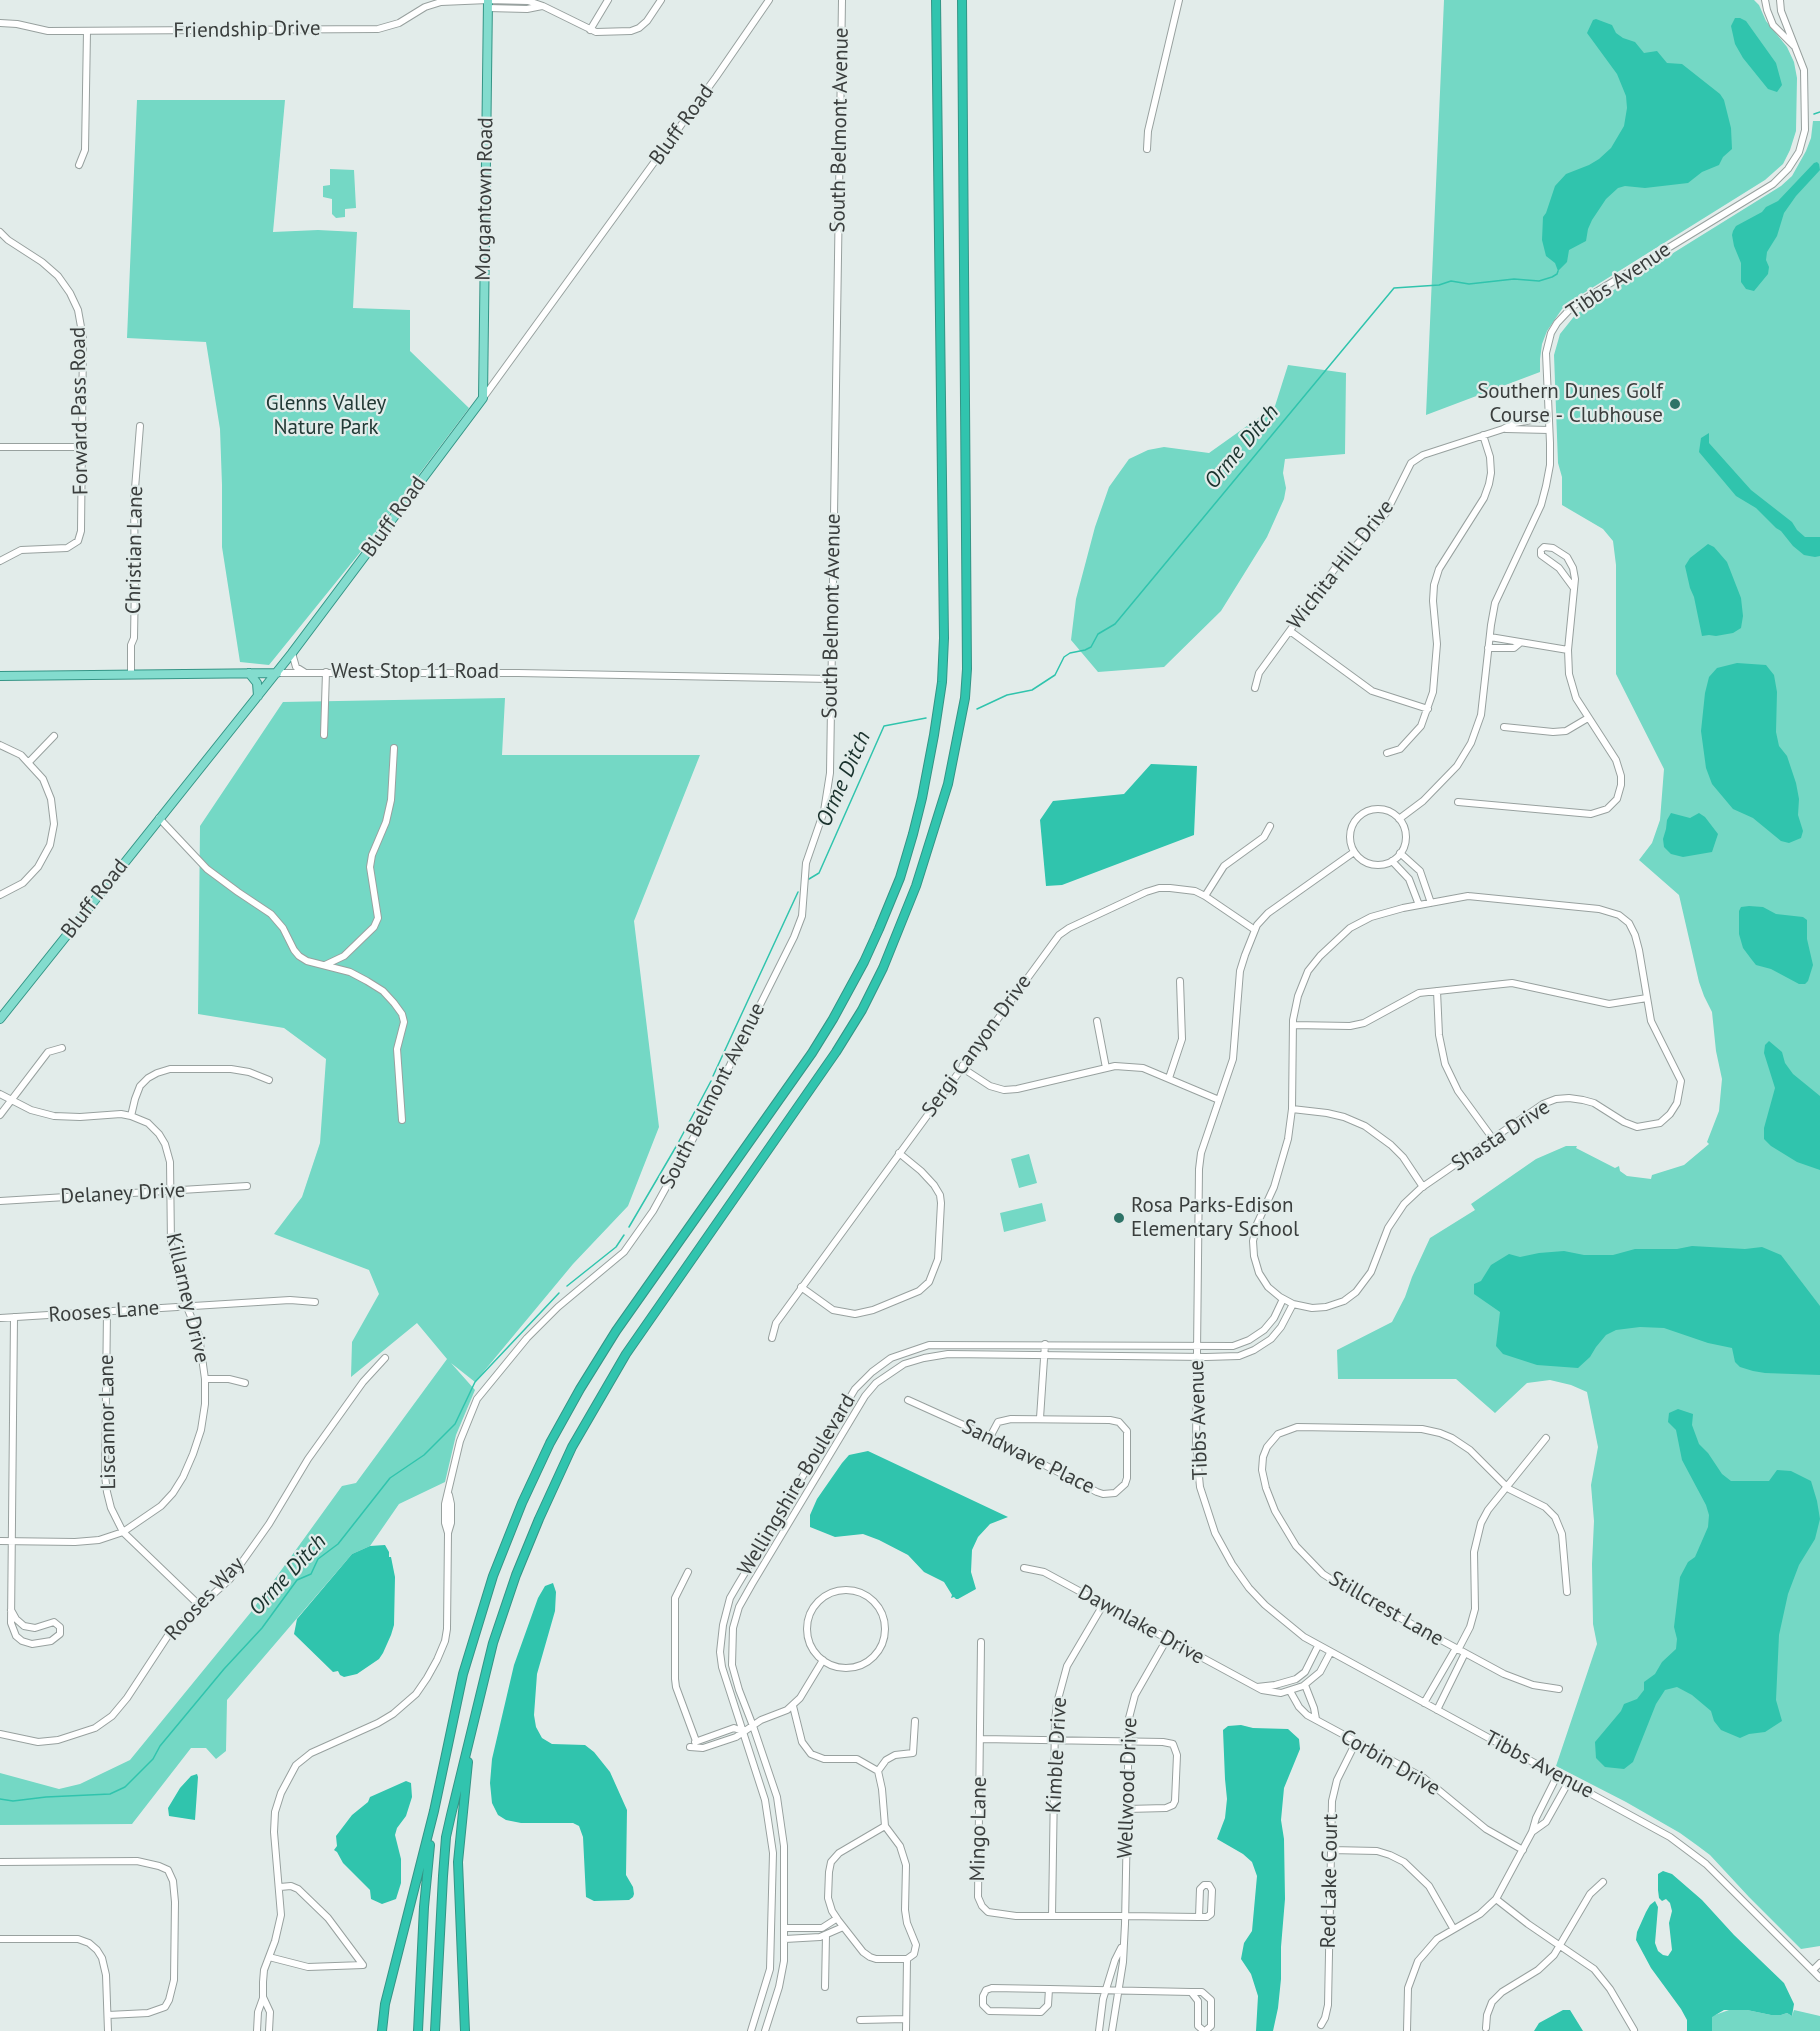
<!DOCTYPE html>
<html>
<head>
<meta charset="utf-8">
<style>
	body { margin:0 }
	canvas { display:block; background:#e2ecea }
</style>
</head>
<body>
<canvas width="1820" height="2031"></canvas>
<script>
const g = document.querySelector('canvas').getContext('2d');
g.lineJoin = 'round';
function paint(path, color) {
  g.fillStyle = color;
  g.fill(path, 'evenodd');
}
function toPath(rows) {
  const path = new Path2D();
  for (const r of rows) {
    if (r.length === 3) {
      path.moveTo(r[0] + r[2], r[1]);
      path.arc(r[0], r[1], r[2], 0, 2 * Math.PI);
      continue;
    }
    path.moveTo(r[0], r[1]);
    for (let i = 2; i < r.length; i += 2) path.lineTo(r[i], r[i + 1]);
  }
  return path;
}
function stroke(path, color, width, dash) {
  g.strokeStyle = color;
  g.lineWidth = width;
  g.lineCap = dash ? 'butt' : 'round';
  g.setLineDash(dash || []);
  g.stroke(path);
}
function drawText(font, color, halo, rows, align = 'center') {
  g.font = font + ' "PT Sans",sans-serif';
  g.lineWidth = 4.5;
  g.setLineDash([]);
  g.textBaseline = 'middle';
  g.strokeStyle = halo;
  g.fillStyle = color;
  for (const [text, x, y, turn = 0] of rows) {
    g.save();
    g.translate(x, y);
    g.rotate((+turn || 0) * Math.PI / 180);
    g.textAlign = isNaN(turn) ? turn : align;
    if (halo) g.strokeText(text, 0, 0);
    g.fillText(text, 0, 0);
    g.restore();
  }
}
paint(toPath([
	[1444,0,1754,0,1759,5,1766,21,1787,47,1794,62,1797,78,1796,131,1790,150,1783,164,1765,180,1571,301,1562,309,1547,331,1542,344,1540,359,1540,372,1426,415],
	[137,100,285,100,273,232,318,230,357,232,353,308,410,310,410,351,469,408,362,550,269,665,240,662,222,547,222,485,220,429,206,342,127,338],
	[1813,121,1820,121,1820,1946,1801,1949,1749,1897,1710,1855,1698,1846,1680,1833,1626,1802,1556,1766,1597,1644,1593,1624,1592,1564,1594,1521,1591,1485,1598,1447,1587,1392,1571,1385,1550,1380,1527,1383,1495,1413,1456,1379,1338,1379,1337,1350,1392,1322,1405,1297,1412,1277,1430,1238,1475,1210,1471,1204,1536,1159,1566,1146,1577,1146,1576,1148,1615,1168,1619,1166,1620,1171,1627,1176,1651,1179,1652,1175,1684,1165,1709,1144,1707,1142,1719,1111,1722,1079,1716,1051,1712,1012,1704,996,1699,982,1679,895,1639,860,1652,843,1660,820,1664,769,1616,674,1616,565,1613,541,1603,529,1562,505,1562,477,1558,463,1554,355,1560,334,1576,314,1599,302,1604,296,1781,186,1792,176,1806,151,1811,138],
	[330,169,354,170,356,208,345,209,345,217,336,218,332,214,332,199,323,197,323,186,330,185],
	[1288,365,1346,373,1345,454,1285,459,1283,473,1286,488,1284,499,1267,537,1221,611,1164,667,1098,672,1071,640,1076,599,1095,527,1109,487,1129,459,1148,450,1164,447,1209,453,1275,406],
	[505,698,502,755,700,755,634,921,659,1127,628,1206,573,1264,475,1382,451,1363,475,1390,456,1435,445,1482,399,1504,370,1546,352,1554,227,1700,226,1751,216,1759,206,1748,191,1748,132,1824,0,1825,0,1773,59,1789,80,1784,130,1760,251,1612,342,1486,356,1483,447,1359,417,1323,351,1377,352,1342,379,1294,369,1270,274,1234,302,1197,320,1143,326,1059,284,1028,198,1014,200,826,283,702],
	[1029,1154,1037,1183,1019,1188,1011,1159],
	[1042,1203,1046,1221,1004,1232,1000,1213],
	[1729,2010,1747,2010,1771,2015,1781,2015,1787,2013,1792,2016,1794,2010,1820,2016,1820,2031,1712,2031,1712,2016]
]), '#74d8c5');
paint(toPath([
	[1735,18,1740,18,1746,21,1776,63,1782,85,1777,92,1768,89,1743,58,1735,44,1731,26],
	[1596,19,1612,25,1616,33,1623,38,1635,42,1644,53,1657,51,1667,63,1682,64,1720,94,1724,100,1731,128,1732,149,1723,157,1719,165,1702,172,1688,183,1645,188,1625,186,1618,188,1606,199,1592,220,1588,229,1586,241,1569,250,1567,262,1558,271,1555,263,1546,256,1542,240,1543,217,1546,213,1555,186,1566,174,1589,165,1599,159,1611,148,1624,126,1627,108,1626,96,1617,74,1587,33,1593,20],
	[1817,162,1819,164,1820,170,1796,196,1784,213,1777,236,1767,252,1766,260,1769,267,1768,274,1754,291,1746,289,1741,282,1741,263,1734,246,1732,235,1733,231,1736,226,1762,212,1766,207,1778,201,1814,163],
	[1709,433,1709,443,1751,490,1792,522,1797,530,1805,537,1820,537,1820,556,1815,557,1804,555,1793,546,1781,531,1776,528,1756,508,1736,496,1699,452,1701,438],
	[1708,544,1714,547,1727,562,1741,598,1743,616,1741,628,1733,633,1716,636,1709,635,1702,636,1694,597,1690,588,1685,566,1690,558],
	[1737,663,1766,665,1774,675,1777,692,1776,732,1779,746,1787,756,1796,783,1799,799,1798,815,1803,831,1801,838,1789,843,1781,841,1753,818,1733,809,1712,784,1706,768,1701,731,1705,693,1709,677,1717,668],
	[1151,764,1197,766,1194,835,1062,885,1046,886,1040,820,1053,801,1124,794],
	[1671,813,1690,818,1699,813,1705,817,1718,834,1712,852,1683,857,1671,854,1664,847,1663,839,1666,829,1667,820],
	[1749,906,1763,907,1776,914,1803,917,1807,920,1807,939,1813,965,1808,981,1805,984,1799,984,1771,969,1756,965,1752,960,1743,948,1739,934,1739,911,1741,907],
	[1769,1041,1782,1052,1785,1063,1793,1074,1820,1096,1820,1170,1797,1162,1771,1146,1764,1139,1764,1128,1775,1088,1764,1053,1765,1045],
	[1692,1246,1745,1249,1762,1247,1781,1255,1820,1306,1820,1375,1765,1373,1753,1371,1740,1367,1735,1362,1732,1348,1708,1343,1664,1328,1640,1327,1616,1330,1606,1335,1596,1347,1590,1357,1578,1368,1537,1365,1503,1354,1496,1346,1500,1312,1474,1294,1474,1284,1481,1281,1491,1265,1509,1254,1520,1257,1539,1253,1564,1251,1584,1255,1613,1255,1635,1249,1677,1249],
	[1678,1409,1693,1414,1692,1425,1699,1444,1708,1453,1722,1474,1731,1481,1769,1481,1777,1470,1791,1471,1811,1481,1817,1501,1820,1519,1815,1539,1799,1565,1788,1594,1779,1635,1776,1700,1782,1721,1765,1732,1749,1734,1740,1738,1721,1730,1714,1721,1711,1711,1692,1695,1677,1687,1665,1690,1656,1704,1633,1762,1624,1769,1605,1767,1596,1758,1595,1742,1621,1711,1624,1704,1637,1699,1644,1690,1644,1682,1655,1674,1662,1662,1676,1649,1677,1639,1674,1627,1680,1577,1688,1562,1695,1557,1708,1527,1709,1515,1706,1505,1682,1460,1676,1430,1668,1422,1669,1413],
	[868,1451,1008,1517,990,1524,978,1537,972,1550,971,1572,976,1589,958,1599,956,1599,954,1597,951,1598,952,1595,944,1582,924,1572,908,1555,879,1540,863,1534,835,1537,810,1527,810,1515,817,1499,842,1463,849,1455],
	[385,1545,389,1552,389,1557,391,1557,395,1577,394,1625,391,1635,383,1653,379,1659,357,1674,344,1677,340,1675,338,1671,333,1672,294,1634,297,1619,352,1554,370,1546],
	[553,1583,556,1592,555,1611,537,1674,534,1715,536,1727,542,1738,552,1744,585,1745,594,1752,610,1772,627,1810,626,1875,633,1887,634,1894,633,1897,629,1900,594,1901,586,1897,583,1837,579,1826,573,1823,521,1823,506,1820,498,1815,492,1803,490,1783,492,1759,514,1665,538,1598,545,1586],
	[1241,1725,1253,1728,1288,1729,1299,1739,1300,1749,1284,1788,1281,1820,1284,1839,1285,1899,1281,1947,1281,1979,1278,2008,1273,2031,1256,2031,1258,1996,1251,1974,1241,1959,1244,1943,1252,1931,1257,1876,1252,1862,1243,1854,1217,1839,1225,1818,1227,1799,1225,1779,1223,1730,1228,1726],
	[197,1774,198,1777,195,1820,169,1816,168,1808,180,1788,191,1776],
	[406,1781,411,1783,412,1797,406,1816,397,1828,395,1835,401,1859,401,1883,396,1899,382,1904,371,1899,370,1890,343,1863,337,1852,334,1850,337,1846,336,1836,352,1815,368,1802,370,1797],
	[1663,1871,1672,1874,1702,1900,1734,1935,1784,1983,1794,2004,1792,2016,1787,2013,1781,2015,1771,2015,1747,2010,1724,2010,1712,2017,1712,2031,1687,2031,1687,2020,1681,2009,1651,1968,1636,1940,1637,1932,1646,1912,1650,1905,1655,1901,1658,1907,1655,1943,1658,1951,1663,1955,1668,1956,1672,1950,1669,1923,1672,1911,1670,1903,1666,1899,1662,1901,1659,1898,1658,1890,1658,1874],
	[1563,2010,1570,2010,1583,2031,1534,2031,1539,2023]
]), '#30c4ad');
stroke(toPath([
	[1814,114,1820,112],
	[977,709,1007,695,1032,690,1055,675,1064,657,1070,653,1085,650,1091,647,1098,634,1115,624,1394,288,1439,285,1451,281,1469,284,1514,279,1539,281,1552,277,1557,274,1558,271],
	[809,879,819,873,884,726,926,718],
	[713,1076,798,892],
	[629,1227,677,1145,711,1081],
	[567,1286,616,1247,624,1235],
	[0,1799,13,1801,46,1797,110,1794,125,1787,153,1759,160,1746,224,1669,262,1628,297,1580,311,1574,318,1559,338,1544,390,1478,424,1455,455,1424,475,1382,559,1293]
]), '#30c4ad', 1.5);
const minor = toPath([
	[1765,0,1767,10,1773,25,1794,46],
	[488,8,527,9,542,6],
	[0,23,17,24,48,31,378,29,399,23,425,7,441,2,488,0,528,1,543,6,596,32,631,31,639,28,647,21,661,0],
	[590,30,608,0],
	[1147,149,1148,131,1179,0],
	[79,165,85,150,87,31],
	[0,232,8,240,42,262,58,276,70,293,78,310,83,338,81,531,78,541,67,548,21,550,0,561],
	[483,398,716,77,769,0],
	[1506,429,1549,430],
	[0,447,82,447],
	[1290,631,1372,691,1428,709],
	[1490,637,1568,650],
	[1488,648,1514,648,1520,643],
	[292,653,296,667,304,672],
	[277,673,518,673,831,679],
	[131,674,131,645,134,638,135,580,134,501,140,426],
	[1255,688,1259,673,1336,567,1386,513,1411,463,1423,455,1503,429,1515,423,1548,417],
	[1504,727,1553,732,1566,731,1588,718],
	[324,735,326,672],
	[0,745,21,755,43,779,51,799,54,824,50,845,38,867,23,883,0,895],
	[1387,753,1400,749,1421,726,1433,692,1437,644,1433,601,1434,585,1439,569,1484,498,1489,484,1491,473,1490,457,1483,435],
	[29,762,54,736],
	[1458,802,1591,814,1607,809,1617,799,1621,785,1621,776,1616,760,1576,698,1569,674,1568,650,1575,579,1573,568,1567,557,1553,548,1544,547,1541,550,1541,555,1559,568,1573,587],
	[1378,837,28],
	[159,818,207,869,238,892,271,914,283,928,294,950,299,956,307,961,350,972,367,981,383,991,394,1003,402,1014,404,1022,397,1049,402,1120],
	[1399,819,1423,801,1457,766,1471,743,1481,715,1491,625,1495,603,1541,505,1546,486,1550,465,1550,443,1546,353,1551,333,1557,323,1573,306,1773,184,1788,169,1799,152,1805,130,1804,70,1781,11,1780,0],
	[1354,852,1268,913,1257,925,1245,955,1240,971,1233,1059,1201,1153,1199,1169,1196,1444,1200,1487,1215,1533,1232,1564,1249,1588,1265,1605,1304,1637,1670,1837,1706,1864,1820,1978],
	[1400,853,1420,871,1431,903],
	[1392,861,1409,879,1419,905],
	[1205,896,1224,866,1264,837,1270,826],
	[1468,896,1599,909,1619,915,1629,923,1635,935,1639,950,1651,1021,1681,1081,1677,1103,1670,1114,1660,1123,1637,1127,1624,1122,1594,1103,1583,1100,1569,1098,1556,1099,1543,1104,1421,1188,1404,1204,1388,1228,1371,1272,1356,1292,1344,1301,1326,1307,1312,1308,1293,1304,1280,1297,1268,1287,1259,1273,1254,1256,1253,1241,1257,1224,1274,1187,1288,1139,1292,1109,1293,1020,1298,996,1308,971,1320,956,1350,928,1371,917,1403,908,1468,896],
	[325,965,344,956,374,927,378,918,370,867,372,855,386,822,391,800,394,748],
	[1437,991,1439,1035,1445,1064,1458,1091,1493,1139],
	[1097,1021,1106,1068],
	[1293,1025,1350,1026,1364,1023,1419,993,1512,983,1609,1004,1647,998],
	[963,1065,967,1071,990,1086,1004,1090,1017,1089,1115,1066,1143,1068,1219,1100],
	[1169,1078,1182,1039,1180,981],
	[0,1094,31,1110,54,1116,80,1117,121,1114,131,1116,148,1123,159,1134,165,1144,170,1162,171,1244,187,1307,199,1336,205,1379,205,1404,201,1430,193,1454,183,1477,173,1493,161,1506,123,1532,99,1540,75,1542,0,1541],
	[1292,1109,1327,1113,1344,1117,1365,1126,1391,1145,1403,1157,1423,1187],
	[0,1115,48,1052,62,1048],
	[131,1116,135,1099,140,1086,148,1078,157,1073,170,1069,231,1069,249,1072,269,1080],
	[0,1201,247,1186],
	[801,1287,833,1310,855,1314,873,1310,919,1291,929,1282,938,1259,941,1203,940,1195,934,1185,921,1171,899,1153],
	[107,1312,105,1476,107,1492,111,1508,123,1532,199,1605],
	[0,1318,290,1300,315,1302],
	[772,1338,776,1323,1059,935,1069,928,1146,892,1159,888,1170,888,1195,891,1205,896,1255,930],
	[205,1379,229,1379,245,1383],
	[908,1400,990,1437,1097,1492,1103,1494,1115,1493,1125,1484,1127,1478,1127,1431,1119,1422,1110,1420,1011,1419,998,1422,990,1437],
	[1040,1418,1045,1344],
	[448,1533,445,1523,445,1504,460,1441,477,1399,527,1338,558,1307,624,1252,653,1211,695,1135,794,937,802,916,806,863,824,811,830,773,842,0],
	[1024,1568,1044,1572,1262,1690,1281,1693,1303,1686,1320,1672,1330,1653],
	[688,1572,675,1598,675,1679,676,1687,696,1741],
	[846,1629,39],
	[11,1610,16,1619,24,1626,35,1628,54,1622,60,1627,60,1634,51,1641,32,1644,22,1641,16,1636,11,1623,14,1317],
	[981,1642,978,1897,982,1906,988,1912,1016,1916,1125,1916,1199,1917,1207,1917,1211,1914,1211,1912,1212,1890,1209,1885,1204,1885,1200,1889,1199,1917],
	[1458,1650,1470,1627,1475,1609,1474,1552,1481,1523,1488,1510,1546,1438],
	[1305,1685,1314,1708,1316,1719],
	[1257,1687,1275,1685,1296,1679,1305,1672,1318,1646],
	[1559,1689,1533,1685,1504,1674,1345,1588,1323,1574,1296,1546,1275,1511,1266,1488,1262,1470,1263,1457,1267,1447,1278,1434,1297,1427,1422,1429,1440,1433,1452,1438,1470,1450,1509,1489,1545,1507,1555,1517,1562,1534,1567,1592],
	[1290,1691,1299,1707,1307,1715,1424,1778,1486,1829,1523,1850],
	[1424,1703,1456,1648],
	[793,1706,802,1742,811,1754,824,1759,857,1759,878,1771,882,1789,885,1826,900,1846,906,1865,905,1910,907,1923,916,1945,914,1954,907,1959],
	[1437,1710,1465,1653],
	[0,1734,38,1742,58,1740,95,1728,112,1716,127,1698,169,1634,230,1579,269,1524,308,1459,363,1382,385,1358],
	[981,1739,1163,1742,1173,1744,1177,1755,1175,1801,1173,1805,1166,1808,1127,1809],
	[695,1742,734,1728,742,1731],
	[690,1747,703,1748,736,1737,761,1720,787,1710,800,1698,823,1660],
	[878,1771,886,1760,895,1755,913,1753,915,1721],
	[885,1826,839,1853,831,1862,829,1872,828,1898,832,1911,838,1920,863,1952,870,1957,876,1959,907,1959],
	[1532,1832,1546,1822,1569,1781],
	[1331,1850,1377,1851,1390,1855,1404,1862,1429,1886,1453,1928],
	[0,1862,137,1861,159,1866,168,1870,173,1881,175,1902,174,1980,169,2000,165,2007,148,2013,108,2015],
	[1496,1899,1528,1924,1594,1969,1610,1989,1634,2030],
	[1052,1916,1055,1721,1057,1703,1067,1666,1103,1605],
	[785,1928,822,1928,836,1919],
	[0,1939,78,1939,89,1943,97,1950,102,1958,106,1975,108,2031],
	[785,1939,820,1937,843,1927],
	[269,1957,308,1967,363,1965,328,1918,298,1889,291,1886,280,1887],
	[1813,1970,1820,1963],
	[825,1987,826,1935],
	[992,1988,1049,1989,1048,2005,1041,2012,989,2011,983,2005,983,1996,986,1990,992,1988],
	[1049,1989,1191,1992],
	[860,2020,906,2019],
	[1321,2025,1325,2018,1328,2005,1332,1801,1337,1780,1356,1742],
	[1486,2028,1487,2015,1492,2002,1502,1992,1538,1970,1554,1955,1590,1894,1603,1882],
	[257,2031,258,2012,263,1998],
	[269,2031,270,2012,263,1997,263,1982,264,1970,275,1941,281,1915,274,1832,275,1812,281,1793,296,1765,311,1753,378,1723,393,1714,416,1694,427,1678,437,1660,445,1641,447,1629,448,1533,451,1523,451,1504,449,1495],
	[751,2031,770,1969,773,1853,765,1800,722,1667,720,1652,723,1625,730,1598,737,1586,855,1389,872,1372,891,1358,929,1345,1233,1346,1249,1340,1264,1330,1274,1318,1283,1299],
	[765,2031,779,1987,784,1961,784,1846,777,1797,753,1726,739,1690,732,1665,733,1628,739,1607,752,1584,865,1396,876,1383,904,1364,924,1358,948,1354,1206,1357,1239,1356,1254,1350,1271,1339,1281,1327,1293,1304],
	[906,2031,907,1959],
	[1099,2031,1103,1999,1115,1960,1121,1948],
	[1112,2031,1123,1962,1125,1924,1129,1718,1135,1695,1167,1639],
	[1204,2031,1198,2026,1198,2001,1191,1992,1202,1992,1211,2000,1211,2026,1205,2031],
	[1407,2031,1408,1988,1418,1961,1437,1939,1480,1914,1496,1899,1532,1832,1536,1818,1557,1776]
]);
const major = toPath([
	[249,673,257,683,258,696],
	[0,676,277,673],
	[0,1019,292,653,483,398,488,0]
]);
const highway = toPath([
	[382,2031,385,2004,434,1811,463,1674,493,1576,522,1503,550,1443,580,1389,616,1331,812,1053,833,1019,864,962,879,929,900,878,913,834,922,798,934,735,942,682,944,638,936,0],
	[418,2031,424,1907,430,1845],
	[435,2031,443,1876,446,1837,451,1815,493,1643,516,1575,539,1519,572,1447,626,1354,836,1052,862,1010,883,968,916,886,948,784,965,698,967,669,962,0],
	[465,2031,458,1862,468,1762]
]);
stroke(minor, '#98a19f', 8);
stroke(major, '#349586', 10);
stroke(highway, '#349586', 10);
stroke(minor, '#fff', 6);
stroke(major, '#83dcce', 8);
stroke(highway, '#31c4ae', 8);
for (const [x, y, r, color] of [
	[1675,404,6,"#2e7367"],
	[1119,1218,6,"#2e7367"]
]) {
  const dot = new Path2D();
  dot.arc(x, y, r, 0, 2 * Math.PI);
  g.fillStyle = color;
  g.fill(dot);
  stroke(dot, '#e2ecea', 2);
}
drawText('21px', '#3a3e3d', '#e2ecea', [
	["Friendship Drive",247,30,-1],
	["Bluff Road",682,125,-54],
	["South Belmont Avenue",840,130,-89],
	["Morgantown Road",485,199,-89],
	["Tibbs Avenue",1619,281,-34],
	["Forward Pass Road",80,411,-91],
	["Bluff Road",394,517,-54],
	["Christian Lane",135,550,-89],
	["Wichita Hill Drive",1341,565,-52],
	["South Belmont Avenue",832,616,-89],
	["West Stop 11 Road",415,672],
	["Bluff Road",95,899,-52],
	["Sergi Canyon Drive",977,1046,-54],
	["South Belmont Avenue",713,1096,-63],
	["Shasta Drive",1501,1136,-33],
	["Delaney Drive",123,1194,-3],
	["Killarney Drive",187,1298,77],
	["Rooses Lane",104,1312,-4],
	["Tibbs Avenue",1199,1420,-92],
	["Liscannor Lane",108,1422,-91],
	["Sandwave Place",1028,1457,26],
	["Wellingshire Boulevard",797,1485,-59],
	["Rooses Way",205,1599,-47],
	["Stillcrest Lane",1386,1609,30],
	["Dawnlake Drive",1141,1625,29],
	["Kimble Drive",1057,1755,-87],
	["Corbin Drive",1390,1763,30],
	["Tibbs Avenue",1539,1765,28],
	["Wellwood Drive",1128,1788,-88],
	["Mingo Lane",979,1829,-89],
	["Red Lake Court",1330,1881,-89]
]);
drawText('21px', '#3a3e3d', '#e2ecea', [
	["Southern Dunes Golf",1663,392],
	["Course - Clubhouse",1663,416],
	["Rosa Parks-Edison",1131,1206,"left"],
	["Elementary School",1131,1230,"left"]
], 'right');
drawText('21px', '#223935', '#e2ecea', [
	["Glenns Valley",326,404],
	["Nature Park",326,428]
]);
drawText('italic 22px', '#1a322d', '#e2ecea', [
	["Orme Ditch",1242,447,-50],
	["Orme Ditch",844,779,-66],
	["Orme Ditch",288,1575,-47]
]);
</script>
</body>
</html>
